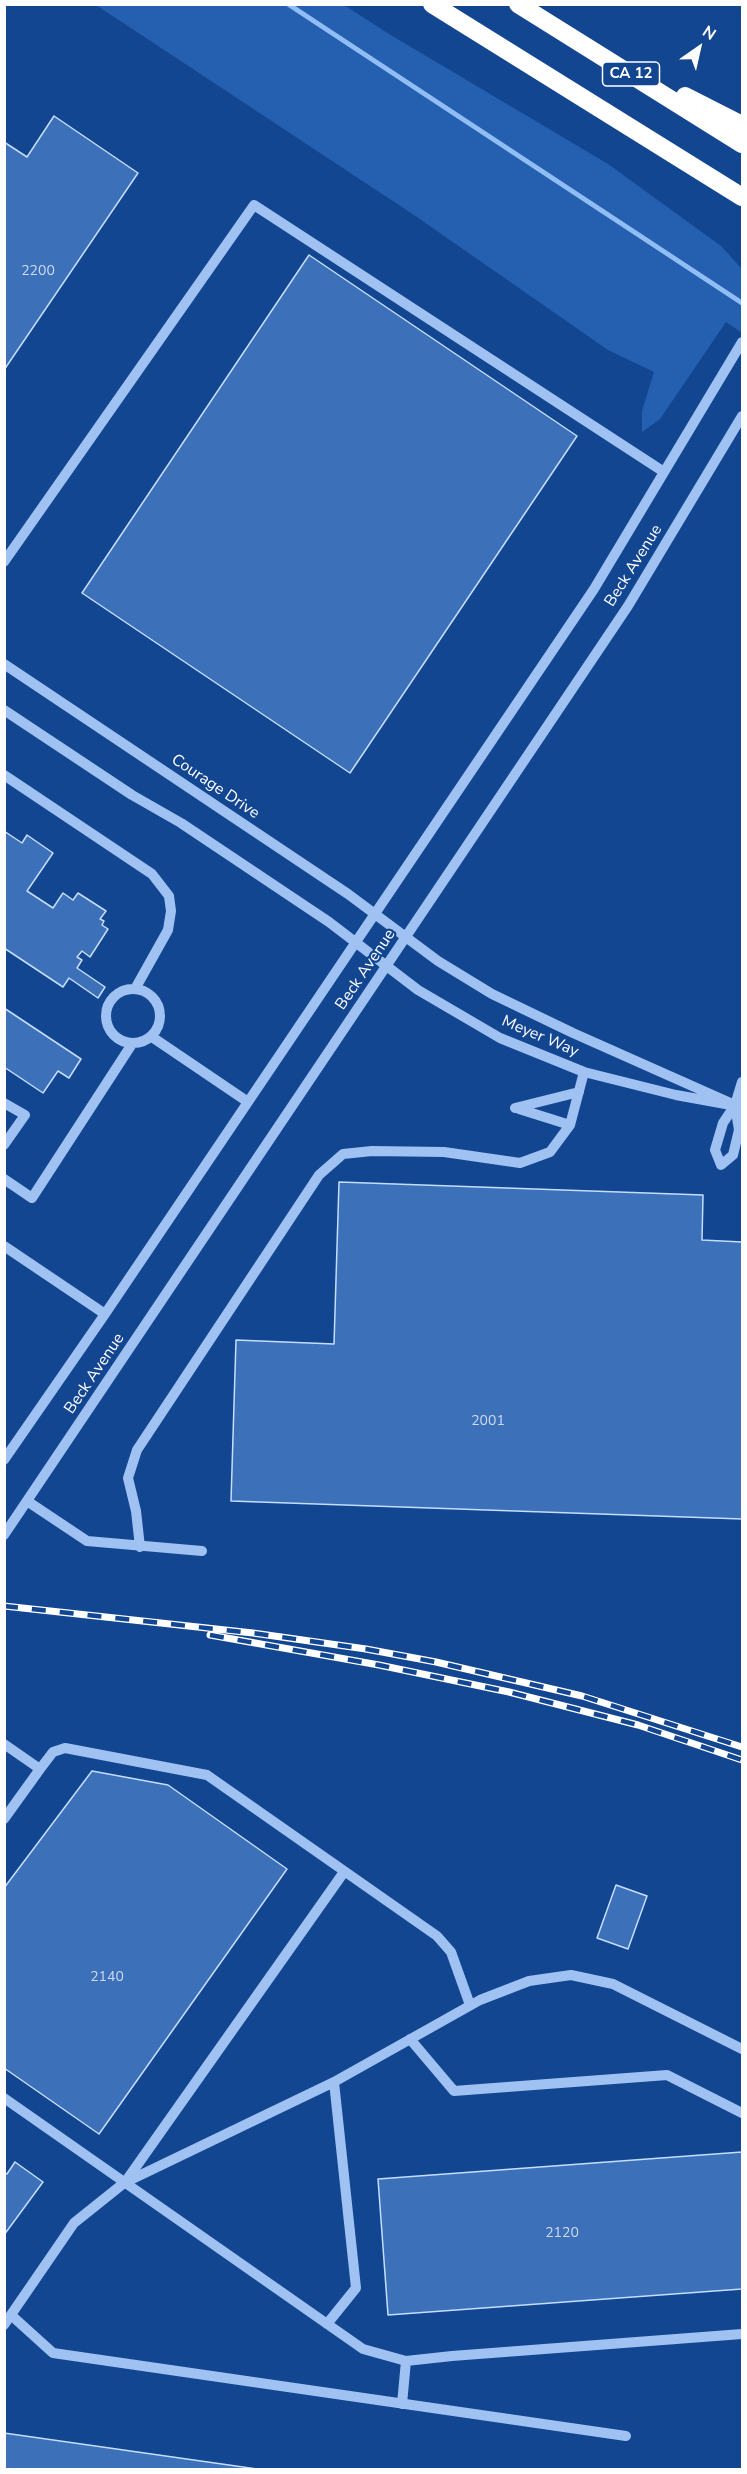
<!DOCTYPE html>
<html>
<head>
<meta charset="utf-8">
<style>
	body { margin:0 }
	#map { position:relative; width:747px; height:2474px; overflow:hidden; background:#134691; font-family:"Nunito Sans",sans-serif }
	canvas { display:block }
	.frame { position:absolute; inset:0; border:6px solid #fff; pointer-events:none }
	.north { position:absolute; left:669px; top:18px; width:60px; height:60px; -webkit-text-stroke:4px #134691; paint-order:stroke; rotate:34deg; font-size:16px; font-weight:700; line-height:24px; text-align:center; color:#fff }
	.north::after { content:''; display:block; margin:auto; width:21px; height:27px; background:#fff; clip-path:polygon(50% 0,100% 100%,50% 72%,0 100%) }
</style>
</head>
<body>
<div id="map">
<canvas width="747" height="2474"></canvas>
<div class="frame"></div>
<div class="north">N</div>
</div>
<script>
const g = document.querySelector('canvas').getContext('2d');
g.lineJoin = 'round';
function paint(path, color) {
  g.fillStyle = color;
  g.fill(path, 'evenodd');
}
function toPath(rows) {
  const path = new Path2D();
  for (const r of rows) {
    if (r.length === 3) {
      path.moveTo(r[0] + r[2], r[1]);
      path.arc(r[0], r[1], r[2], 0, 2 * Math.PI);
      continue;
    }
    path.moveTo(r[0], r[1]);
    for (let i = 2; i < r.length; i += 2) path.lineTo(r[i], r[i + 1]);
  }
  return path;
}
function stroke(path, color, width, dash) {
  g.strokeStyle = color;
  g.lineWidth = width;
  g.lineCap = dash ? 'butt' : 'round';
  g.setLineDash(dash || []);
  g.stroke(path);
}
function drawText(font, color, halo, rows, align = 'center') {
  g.font = font + ' "Nunito Sans",sans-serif';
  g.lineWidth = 4.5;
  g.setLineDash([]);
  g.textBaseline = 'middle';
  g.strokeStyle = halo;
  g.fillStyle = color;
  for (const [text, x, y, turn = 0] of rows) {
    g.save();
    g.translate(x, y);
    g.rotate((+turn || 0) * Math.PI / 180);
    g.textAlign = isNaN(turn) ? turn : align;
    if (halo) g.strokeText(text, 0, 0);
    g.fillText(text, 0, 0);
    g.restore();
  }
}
paint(toPath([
	[96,5,344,5,389,34,608,164,721,246,742,269,742,333,726,322,660,419,642,432,642,411,654,372,608,350,414,215]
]), '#2560b0');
stroke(toPath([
	[288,4,742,303]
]), '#91bdf5', 5);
const building = toPath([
	[54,116,138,173,4,370,4,142,27,157,54,116],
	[309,255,577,436,350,773,82,593,309,255],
	[4,831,22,843,27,835,53,853,27,891,53,908,63,893,73,900,78,893,106,911,100,919,104,921,102,925,108,929,90,957,82,951,77,957,82,960,77,968,105,987,98,998,69,978,63,987,4,948,4,831],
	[4,1008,81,1059,69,1078,58,1071,43,1093,4,1067,4,1008],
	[339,1182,703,1195,702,1240,742,1242,742,1519,231,1501,236,1340,334,1344,339,1182],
	[92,1771,168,1785,287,1869,99,2134,4,2068,4,1888,92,1771],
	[616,1885,647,1896,628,1949,597,1938,616,1885],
	[742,2152,742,2289,388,2315,378,2179,742,2152],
	[15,2162,43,2182,4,2235,4,2172,7,2174,15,2162],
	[4,2433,264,2470,4,2470,4,2433]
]);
paint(building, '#3c70b9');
stroke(building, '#c6ddfd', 1.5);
stroke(toPath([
	[4,562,254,205,664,472],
	[4,664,348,894,438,961,492,994,573,1033,735,1105],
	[4,710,132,795,181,823,329,922,418,990,500,1038,584,1072,676,1095,742,1107],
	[4,775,152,874,169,896,171,911,168,930,135,989],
	[133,1016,27],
	[152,1037,248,1102],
	[4,1103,25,1115,4,1145],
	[735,1105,739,1130,733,1155,721,1165,715,1150,723,1123,735,1105,742,1082],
	[515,1108,579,1092],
	[519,1109,570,1125],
	[4,1179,32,1198,132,1044],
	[4,1246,105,1314],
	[4,1460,105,1314,594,589,742,342],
	[27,1501,87,1541,202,1551],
	[4,1535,628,606,742,416],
	[140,1547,136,1511,128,1478,137,1450,319,1175,343,1154,372,1151,444,1152,520,1163,550,1152,570,1125,584,1072],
	[4,1744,40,1769,53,1752,65,1748,207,1775,437,1936,451,1952,470,2005],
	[4,1819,40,1769],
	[410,2039,454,2091,667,2075,742,2113],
	[4,2098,363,2349,406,2361,452,2356,742,2334],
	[126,2181,344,1872],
	[11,2315,53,2353,626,2436],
	[327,2324,356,2288,334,2082],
	[4,2325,74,2223,124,2183,334,2082,480,2000,529,1981,571,1975,613,1984,742,2049],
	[402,2404,406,2361]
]), '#9fc2f2', 10);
stroke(toPath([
	[432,4,742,197],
	[518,4,742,144],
	[685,96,742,125]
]), '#fff', 18);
const rail = toPath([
	[4,1606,253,1633,366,1649,436,1662,582,1696,742,1747],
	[210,1635,379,1665,509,1692,638,1725,742,1760]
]);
stroke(rail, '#fff', 7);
stroke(rail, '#134691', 4.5, [14]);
drawText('14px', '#cedbee', null, [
	["2200",38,272],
	["2001",488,1422],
	["2140",107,1978],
	["2120",562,2234]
]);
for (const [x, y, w] of [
	[631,74,57]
]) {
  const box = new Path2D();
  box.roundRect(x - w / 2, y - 12, w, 24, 4.5);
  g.fillStyle = '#134691';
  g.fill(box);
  stroke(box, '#fff', 1.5);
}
drawText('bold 15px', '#fff', null, [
	["CA 12",631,74]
]);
drawText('16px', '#fff', '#134691', [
	["Beck Avenue",634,566,-58],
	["Courage Drive",215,787,34],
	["Beck Avenue",366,970,-56],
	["Meyer Way",540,1037,23],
	["Beck Avenue",95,1374,-56]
]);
</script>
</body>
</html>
